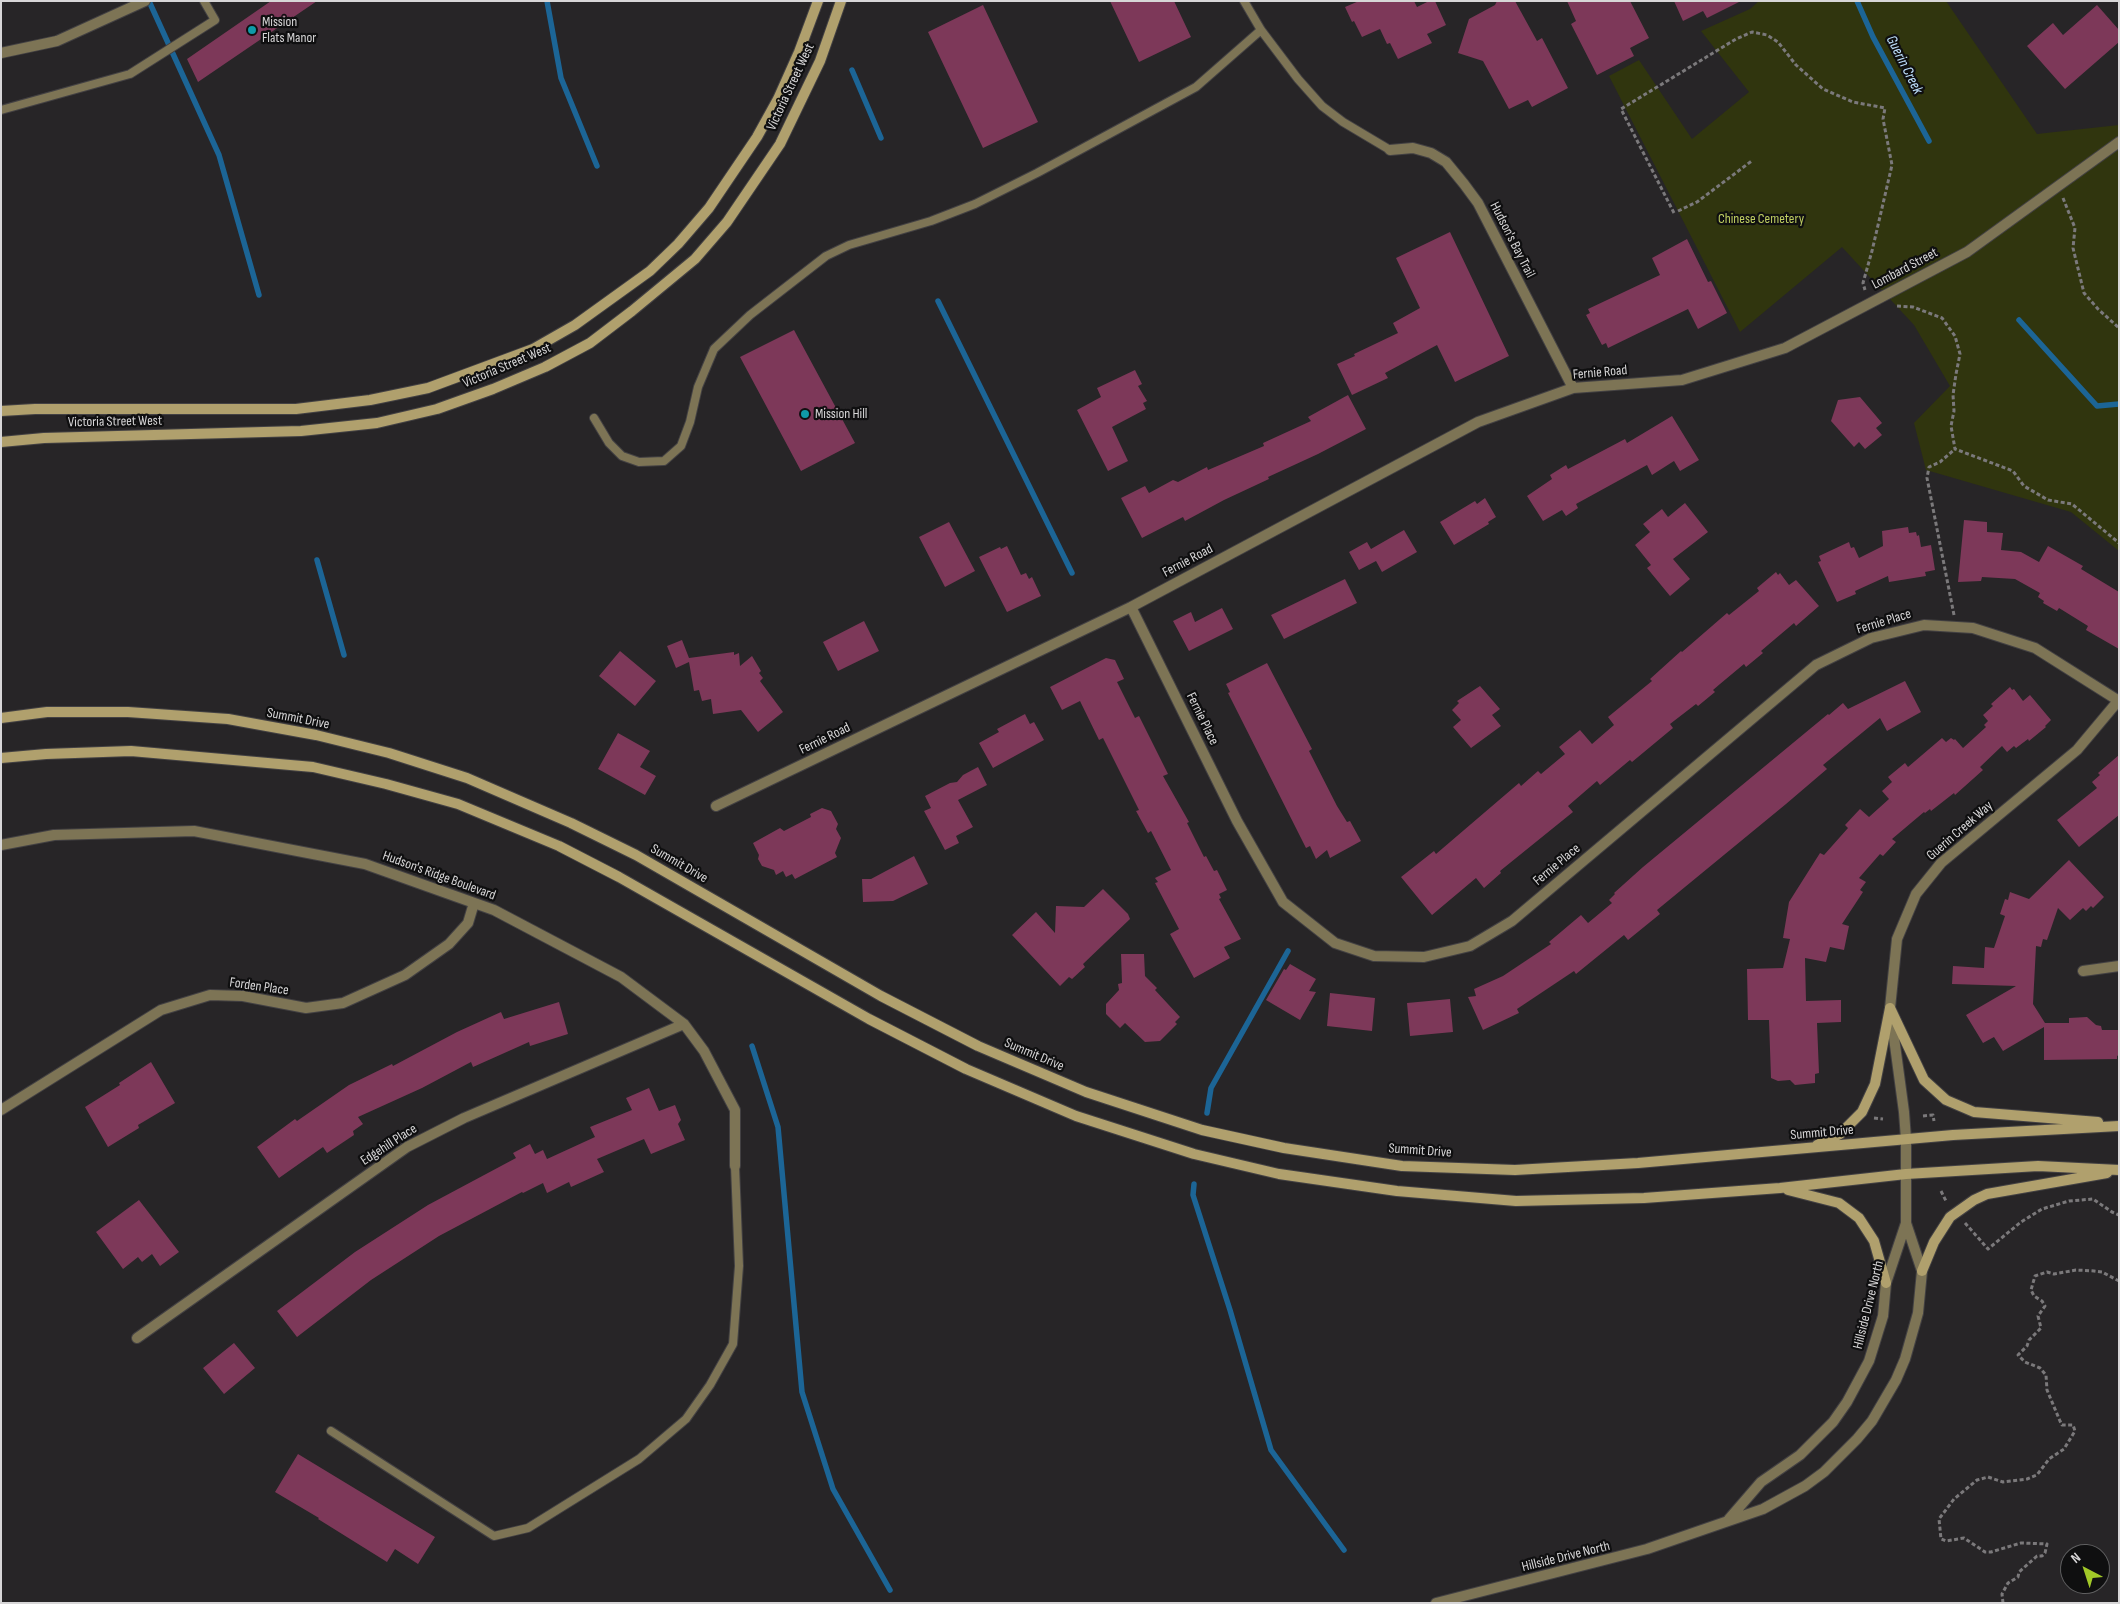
<!DOCTYPE html>
<html>
<head>
<meta charset="utf-8">
<style>
	body { margin:0 }
	#map { position:relative; width:2120px; height:1604px; overflow:hidden; background:#272527; font-family:"Sofia Sans Condensed",sans-serif }
	canvas { display:block }
	.frame { position:absolute; inset:0; border:2px solid #d7d6d7; pointer-events:none }
	.north { position:absolute; left:2060px; top:1544px; width:50px; height:50px; box-sizing:border-box; background:#0f0f10; border:1px solid #5f5f60; border-radius:50%; rotate:320deg; font-size:14px; font-weight:700; line-height:20px; text-align:center; color:#d7d6d7 }
	.north::after { content:''; display:block; margin:auto; width:18px; height:22px; background:#a2c928; clip-path:polygon(50% 0,100% 100%,50% 72%,0 100%) }
</style>
</head>
<body>
<div id="map">
<canvas width="2120" height="1604"></canvas>
<div class="frame"></div>
<div class="north">N</div>
</div>
<script>
const g = document.querySelector('canvas').getContext('2d');
g.lineJoin = 'round';
function paint(path, color) {
  g.fillStyle = color;
  g.fill(path, 'evenodd');
}
function toPath(rows) {
  const path = new Path2D();
  for (const r of rows) {
    path.moveTo(r[0], r[1]);
    for (let i = 2; i < r.length; i += 2) path.lineTo(r[i], r[i + 1]);
  }
  return path;
}
function stroke(path, color, width, dash) {
  g.strokeStyle = color;
  g.lineWidth = width;
  g.lineCap = dash ? 'butt' : 'round';
  g.setLineDash(dash || []);
  g.stroke(path);
}
function drawText(font, color, halo, rows, align = 'center') {
  g.font = font + ' "Sofia Sans Condensed",sans-serif';
  g.lineWidth = 4.5;
  g.setLineDash([]);
  g.textBaseline = 'middle';
  g.strokeStyle = halo;
  g.fillStyle = color;
  for (const [text, x, y, turn = 0] of rows) {
    g.save();
    g.translate(x, y);
    g.rotate((+turn || 0) * Math.PI / 180);
    g.textAlign = isNaN(turn) ? turn : align;
    if (halo) g.strokeText(text, 0, 0);
    g.fillText(text, 0, 0);
    g.restore();
  }
}
paint(toPath([
	[1759,1,1946,1,2037,134,2119,125,2119,551,2071,512,1926,470,1914,423,1950,386,1914,325,1842,247,1740,332,1609,76,1639,60,1692,139,1749,92,1701,31,1750,9]
]), '#30350e');
stroke(toPath([
	[149,1,219,155,259,295],
	[547,1,561,78,597,166],
	[1857,1,1873,37,1929,141],
	[852,70,881,138],
	[938,301,1072,573],
	[2019,320,2097,406,2119,404],
	[317,560,344,655],
	[752,1046,778,1127,802,1392,833,1489,890,1590],
	[1207,1113,1211,1088,1288,951],
	[1194,1184,1193,1195,1230,1310,1271,1450,1344,1550]
]), '#1c6596', 5.5);
paint(toPath([
	[271,1,317,1,198,82,187,59],
	[1110,1,1174,1,1191,37,1139,62],
	[1359,1,1414,1,1417,7,1429,1,1435,1,1446,25,1427,34,1432,43,1398,59,1390,43,1387,44,1380,29,1362,37,1354,21,1352,22,1345,7],
	[1497,1,1515,1,1537,41,1542,38,1568,88,1532,107,1528,100,1509,109,1483,61,1458,53,1469,19,1495,5],
	[1567,1,1630,1,1649,38,1630,48,1634,56,1597,75,1571,24,1576,21],
	[1674,1,1741,1,1707,18,1703,11,1683,21],
	[983,5,1038,122,983,148,928,32],
	[2097,5,2119,30,2119,42,2065,89,2027,46,2053,23,2063,35],
	[1450,232,1509,356,1455,382,1437,345,1385,373,1388,378,1352,395,1337,364,1355,356,1354,354,1398,333,1393,323,1420,308,1396,258],
	[1687,239,1708,282,1711,281,1727,313,1698,329,1688,309,1608,348,1606,343,1602,345,1586,315,1590,313,1588,309,1660,275,1652,258],
	[794,330,855,443,801,471,740,357],
	[1135,370,1142,384,1138,386,1147,401,1143,403,1146,409,1112,427,1128,461,1108,471,1077,410,1101,397,1097,388],
	[1348,395,1366,429,1318,454,1268,477,1269,479,1224,500,1185,521,1183,517,1142,538,1121,498,1145,486,1149,493,1173,480,1178,482,1207,467,1208,470,1264,446,1263,443,1311,421,1308,417],
	[1860,397,1882,423,1876,428,1882,435,1865,449,1859,442,1854,447,1831,421,1838,400],
	[1672,416,1699,460,1680,471,1674,461,1652,475,1647,465,1576,504,1578,508,1566,516,1562,510,1543,521,1527,496,1552,479,1550,475,1566,465,1568,469,1625,439,1627,443],
	[1485,498,1496,517,1488,522,1489,524,1454,545,1440,522,1475,501,1477,504],
	[1685,503,1708,532,1673,559,1690,579,1670,596,1647,568,1651,565,1635,545,1650,532,1643,524,1662,509,1668,517],
	[1964,520,1987,522,1987,532,2003,533,2001,550,2021,552,2039,562,2048,546,2083,566,2081,569,2119,592,2119,649,2086,630,2088,626,2059,608,2057,611,2043,603,2044,601,2038,597,2040,593,2015,579,1982,577,1981,581,1958,582],
	[949,522,975,571,945,587,919,537],
	[1908,527,1909,533,1916,532,1917,536,1919,535,1921,547,1931,545,1935,570,1925,572,1926,576,1889,582,1888,576,1855,591,1856,594,1837,602,1818,562,1821,561,1819,556,1849,542,1851,548,1854,547,1859,558,1883,546,1882,531],
	[1404,530,1417,552,1382,572,1376,561,1359,570,1349,552,1367,542,1371,549],
	[1007,546,1021,575,1026,573,1029,579,1032,577,1041,596,1007,612,979,557,1000,547,1001,549],
	[1776,572,1778,575,1780,573,1789,585,1796,580,1819,606,1796,626,1794,623,1768,645,1761,651,1763,653,1746,667,1744,664,1720,684,1713,690,1715,692,1698,706,1696,704,1670,724,1673,728,1632,762,1630,760,1600,785,1597,781,1568,806,1573,812,1500,871,1501,873,1484,888,1476,878,1432,915,1401,877,1434,851,1436,854,1519,783,1521,786,1538,771,1541,774,1565,754,1559,747,1580,730,1592,744,1614,725,1608,717,1652,681,1650,679,1681,651,1682,652,1727,613,1729,615,1759,591,1757,588],
	[1345,579,1357,603,1284,639,1271,615],
	[1222,608,1233,629,1189,651,1173,621,1191,612,1195,622],
	[864,621,879,651,838,671,823,642],
	[682,640,689,658,734,652,734,655,739,653,740,666,752,656,761,671,759,673,763,678,760,681,783,712,758,732,741,710,713,714,711,699,702,701,699,690,694,691,689,662,676,668,667,646],
	[620,651,656,681,635,706,599,676],
	[1106,658,1115,660,1124,679,1117,682,1135,718,1139,716,1168,774,1163,776,1189,822,1187,823,1204,857,1206,856,1214,871,1217,870,1227,890,1219,894,1221,898,1219,899,1241,939,1224,947,1230,958,1194,978,1170,934,1179,929,1155,883,1158,882,1155,878,1171,870,1151,831,1148,833,1136,811,1139,810,1103,738,1099,740,1080,701,1062,710,1050,687],
	[1267,663,1312,749,1309,751,1337,806,1347,822,1350,821,1361,841,1330,858,1327,850,1316,859,1310,846,1306,848,1228,693,1230,692,1226,684],
	[1905,681,1921,712,1887,731,1880,718,1823,765,1827,769,1786,804,1657,910,1660,914,1628,940,1624,935,1576,974,1574,971,1517,1009,1519,1013,1483,1030,1468,997,1476,996,1474,989,1503,976,1551,944,1549,942,1581,915,1588,923,1612,903,1609,900,1615,894,1614,893,1643,867,1828,714,1829,715,1843,703,1848,709],
	[1480,686,1500,709,1492,715,1501,726,1471,748,1453,727,1461,720,1452,710,1459,703,1457,701],
	[2010,687,2012,690,2014,689,2023,701,2030,695,2051,720,2045,726,2046,727,2029,741,2028,739,2016,748,2014,746,2007,752,2002,746,1980,767,1983,770,1955,795,1954,793,1931,811,1930,809,1925,813,1924,812,1892,839,1896,842,1883,856,1880,854,1859,878,1866,882,1860,890,1863,892,1842,924,1849,926,1844,950,1830,947,1826,962,1805,958,1806,1001,1841,1000,1841,1022,1817,1023,1819,1073,1815,1074,1815,1083,1795,1085,1790,1080,1778,1081,1771,1078,1769,1020,1748,1020,1747,969,1783,968,1790,939,1783,938,1789,902,1820,853,1824,855,1848,828,1845,825,1860,809,1869,817,1889,799,1882,791,1892,782,1888,777,1905,763,1908,767,1942,738,1946,742,1951,738,1954,740,1955,739,1963,748,1986,727,1984,725,1988,721,1983,715,1993,706,1991,704],
	[1025,714,1030,724,1034,722,1044,740,993,768,979,743,999,732,997,729],
	[618,733,650,751,640,767,656,776,645,795,598,769],
	[2119,755,2119,815,2079,847,2057,820,2097,788,2092,782,2100,775,2098,773],
	[978,767,987,785,958,800,973,827,956,836,959,843,945,850,924,811,931,808,925,796,950,783,957,782,963,775],
	[822,808,831,811,838,824,836,829,841,838,835,853,837,857,795,879,792,874,786,877,783,871,776,875,774,870,762,866,758,859,759,855,753,843,780,828,784,831,811,817,810,814],
	[914,856,928,884,893,901,863,902,862,879,871,879],
	[2069,860,2104,897,2093,908,2091,906,2086,911,2083,908,2070,920,2058,908,2047,940,2043,939,2041,947,2036,946,2033,1004,2045,1023,2069,1023,2069,1018,2087,1017,2096,1025,2101,1026,2102,1030,2119,1030,2119,1055,2117,1056,2117,1059,2044,1060,2044,1027,2003,1051,1994,1037,1983,1043,1966,1015,2016,986,1952,984,1953,966,1984,968,1985,947,1994,948,2005,916,2000,914,2005,899,2008,900,2010,892,2029,899],
	[1103,889,1128,914,1130,919,1083,964,1085,967,1072,979,1069,977,1060,986,1012,935,1036,912,1055,933,1056,906,1084,907],
	[1121,954,1144,954,1145,976,1157,988,1155,990,1180,1017,1175,1022,1177,1024,1160,1041,1145,1042,1125,1023,1120,1028,1106,1014,1106,1004,1119,990,1118,984,1122,983],
	[1290,964,1316,979,1309,991,1316,992,1300,1020,1266,1000,1284,969,1286,970],
	[1330,993,1375,998,1372,1031,1327,1026],
	[1450,999,1453,1032,1410,1036,1407,1003],
	[559,1002,568,1034,530,1046,529,1042,473,1067,471,1062,422,1088,358,1117,363,1124,353,1131,354,1135,327,1153,323,1147,279,1178,257,1147,295,1119,297,1121,349,1085,392,1064,393,1066,457,1032,501,1012,504,1019],
	[151,1062,175,1103,138,1125,139,1128,108,1147,85,1107,120,1085,119,1083],
	[649,1088,659,1111,675,1105,681,1120,678,1124,685,1140,651,1154,644,1139,597,1159,604,1172,571,1187,569,1182,547,1193,543,1183,523,1193,522,1192,439,1236,371,1280,297,1337,277,1311,355,1252,428,1205,516,1158,513,1153,530,1144,535,1154,543,1150,547,1159,595,1137,590,1127,632,1110,626,1098],
	[139,1200,179,1252,160,1266,152,1254,142,1262,138,1257,123,1269,96,1232],
	[234,1343,255,1368,224,1394,203,1368],
	[298,1454,435,1537,418,1564,395,1549,387,1562,318,1519,319,1518,275,1492]
]), '#7d3859');
const service = toPath([
	[1244,1,1261,30,1298,79,1322,106,1343,122,1390,150],
	[1,110,130,74,215,20,204,1],
	[594,418,609,443,622,456,639,462,664,461,681,446,690,422,698,387,714,349,750,315,826,256,849,245,931,221,975,204,1037,173,1196,87,1261,30],
	[331,1431,494,1536,528,1528,639,1459,686,1419,710,1385,733,1344,739,1266,735,1166]
]);
const minor = toPath([
	[1390,150,1413,148,1431,153,1446,162,1464,184,1478,203,1573,388],
	[1131,607,1237,821,1283,902,1335,943,1374,956,1424,957,1470,946,1512,921,1816,665,1871,638,1924,625,1973,628,2035,648,2119,701],
	[716,806,1131,607,1478,422,1573,388,1682,380,1785,348,1967,252,2119,142],
	[1,845,54,835,194,831,365,864,494,910,621,977,684,1024,704,1051,735,1110,735,1166],
	[2083,971,2119,966],
	[1,1110,161,1010,210,995,243,996,306,1008,343,1003,405,975,449,944,468,923,474,903],
	[1906,1139,1904,1112,1890,1008,1897,939,1916,894,1941,863,2077,750,2118,701],
	[137,1338,407,1147,464,1118,684,1024]
]);
const tertiary = toPath([
	[1,53,57,41,145,1],
	[1729,1519,1761,1482,1800,1455,1833,1422,1847,1402,1869,1361,1883,1316,1886,1283,1906,1223,1906,1139],
	[1436,1603,1647,1549,1763,1509,1805,1486,1824,1472,1857,1439,1872,1421,1896,1380,1905,1359,1918,1313,1922,1271,1906,1223]
]);
const secondary = toPath([
	[1,411,35,409,296,409,370,400,428,388,533,349,575,325,650,271,678,244,709,208,757,137,778,99,799,52,818,1],
	[1,442,44,438,301,431,377,423,437,409,493,389,545,367,590,343,632,311,695,259,727,222,780,144,820,61,841,1],
	[1,718,47,712,128,712,228,719,316,735,389,753,467,778,571,823,636,855,881,996,978,1046,1086,1092,1202,1130,1284,1148,1402,1166,1515,1170,1638,1163,1953,1135,2119,1126],
	[1,758,46,754,131,751,313,767,386,784,458,804,559,846,619,877,869,1019,966,1069,1076,1116,1194,1154,1279,1174,1397,1191,1516,1201,1644,1198,1780,1188,1906,1174,2038,1166,2119,1170],
	[1890,1008,1924,1080,1946,1100,1974,1112,2098,1122],
	[1817,1145,1840,1134,1862,1112,1875,1084,1890,1008],
	[1788,1190,1839,1203,1859,1218,1874,1241,1886,1283],
	[1922,1271,1934,1242,1950,1217,1974,1200,1987,1194,2107,1173]
]);
stroke(service, '#434143', 10);
stroke(minor, '#434143', 12);
stroke(tertiary, '#434143', 12);
stroke(secondary, '#434143', 12);
stroke(toPath([
	[2063,198,2075,228,2073,248,2084,293,2098,309,2119,328],
	[1678,211,1697,202,1753,160],
	[1674,213,1621,109,1736,39,1752,32,1767,35,1778,42,1796,65,1823,89,1853,102,1885,108,1883,119,1892,165,1872,251,1863,283,1865,290],
	[1897,306,1913,307,1942,318,1955,336,1960,354,1956,374,1953,395,1954,411,1951,426,1955,449,2013,471,2024,486,2048,500,2072,504,2119,543],
	[1954,615,1927,478,1929,467,1940,462,1955,449],
	[1923,1116,1933,1115,1934,1121],
	[1874,1118,1883,1119],
	[1941,1191,1946,1201],
	[1965,1223,1988,1249,2021,1222,2042,1209,2069,1201,2093,1199,2112,1212,2119,1215],
	[2003,1603,2002,1594,2008,1583,2018,1577,2019,1572,2037,1556,2042,1556,2045,1553,2047,1544,2021,1543,1991,1552,1985,1552,1964,1538,1946,1541,1941,1539,1939,1519,1954,1499,1977,1480,1988,1477,2003,1482,2027,1479,2037,1475,2049,1459,2064,1449,2075,1431,2073,1425,2062,1425,2060,1421,2047,1390,2046,1375,2040,1368,2025,1362,2018,1355,2027,1346,2029,1340,2041,1328,2038,1316,2045,1306,2042,1301,2034,1296,2031,1290,2035,1276,2047,1272,2054,1274,2076,1270,2094,1271,2102,1272,2119,1281]
]), '#7b797b', 3, [4, 2.5]);
stroke(service, '#7d7455', 8);
stroke(minor, '#7d7455', 10);
stroke(tertiary, '#7d7455', 10);
stroke(secondary, '#b0a06d', 10);
for (const [x, y, r, color] of [
	[252,30,5,"#0f9aa8"],
	[805,414,5,"#0f9aa8"]
]) {
  const dot = new Path2D();
  dot.arc(x, y, r, 0, 2 * Math.PI);
  g.fillStyle = color;
  g.fill(dot);
  stroke(dot, '#0f0f10', 2);
}
drawText('14px', '#d7d6d7', '#0f0f10', [
	["Mission",262,22],
	["Flats Manor",262,38],
	["Mission Hill",815,414]
], 'left');
drawText('14px', '#d7d6d7', '#0f0f10', [
	["Victoria Street West",791,87,-65],
	["Hudson's Bay Trail",1512,240,63],
	["Lombard Street",1905,269,-28],
	["Victoria Street West",507,366,-23],
	["Fernie Road",1600,373,-5],
	["Victoria Street West",115,422,-1],
	["Fernie Road",1188,561,-28],
	["Fernie Place",1884,622,-17],
	["Summit Drive",298,719,11],
	["Fernie Place",1202,719,64],
	["Fernie Road",825,739,-26],
	["Guerin Creek Way",1960,831,-41],
	["Summit Drive",679,864,30],
	["Fernie Place",1557,865,-40],
	["Hudson's Ridge Boulevard",439,876,20],
	["Forden Place",259,987,8],
	["Summit Drive",1034,1055,23],
	["Summit Drive",1822,1133,-5],
	["Edgehill Place",389,1145,-33],
	["Summit Drive",1420,1151,4],
	["Hillside Drive North",1869,1305,-76],
	["Hillside Drive North",1566,1557,-14]
]);
drawText('14px', '#becd61', '#0f0f10', [
	["Chinese Cemetery",1761,219]
]);
drawText('italic 15px', '#c0e2ff', '#0f0f10', [
	["Guerin Creek",1904,65,63]
]);
</script>
</body>
</html>
